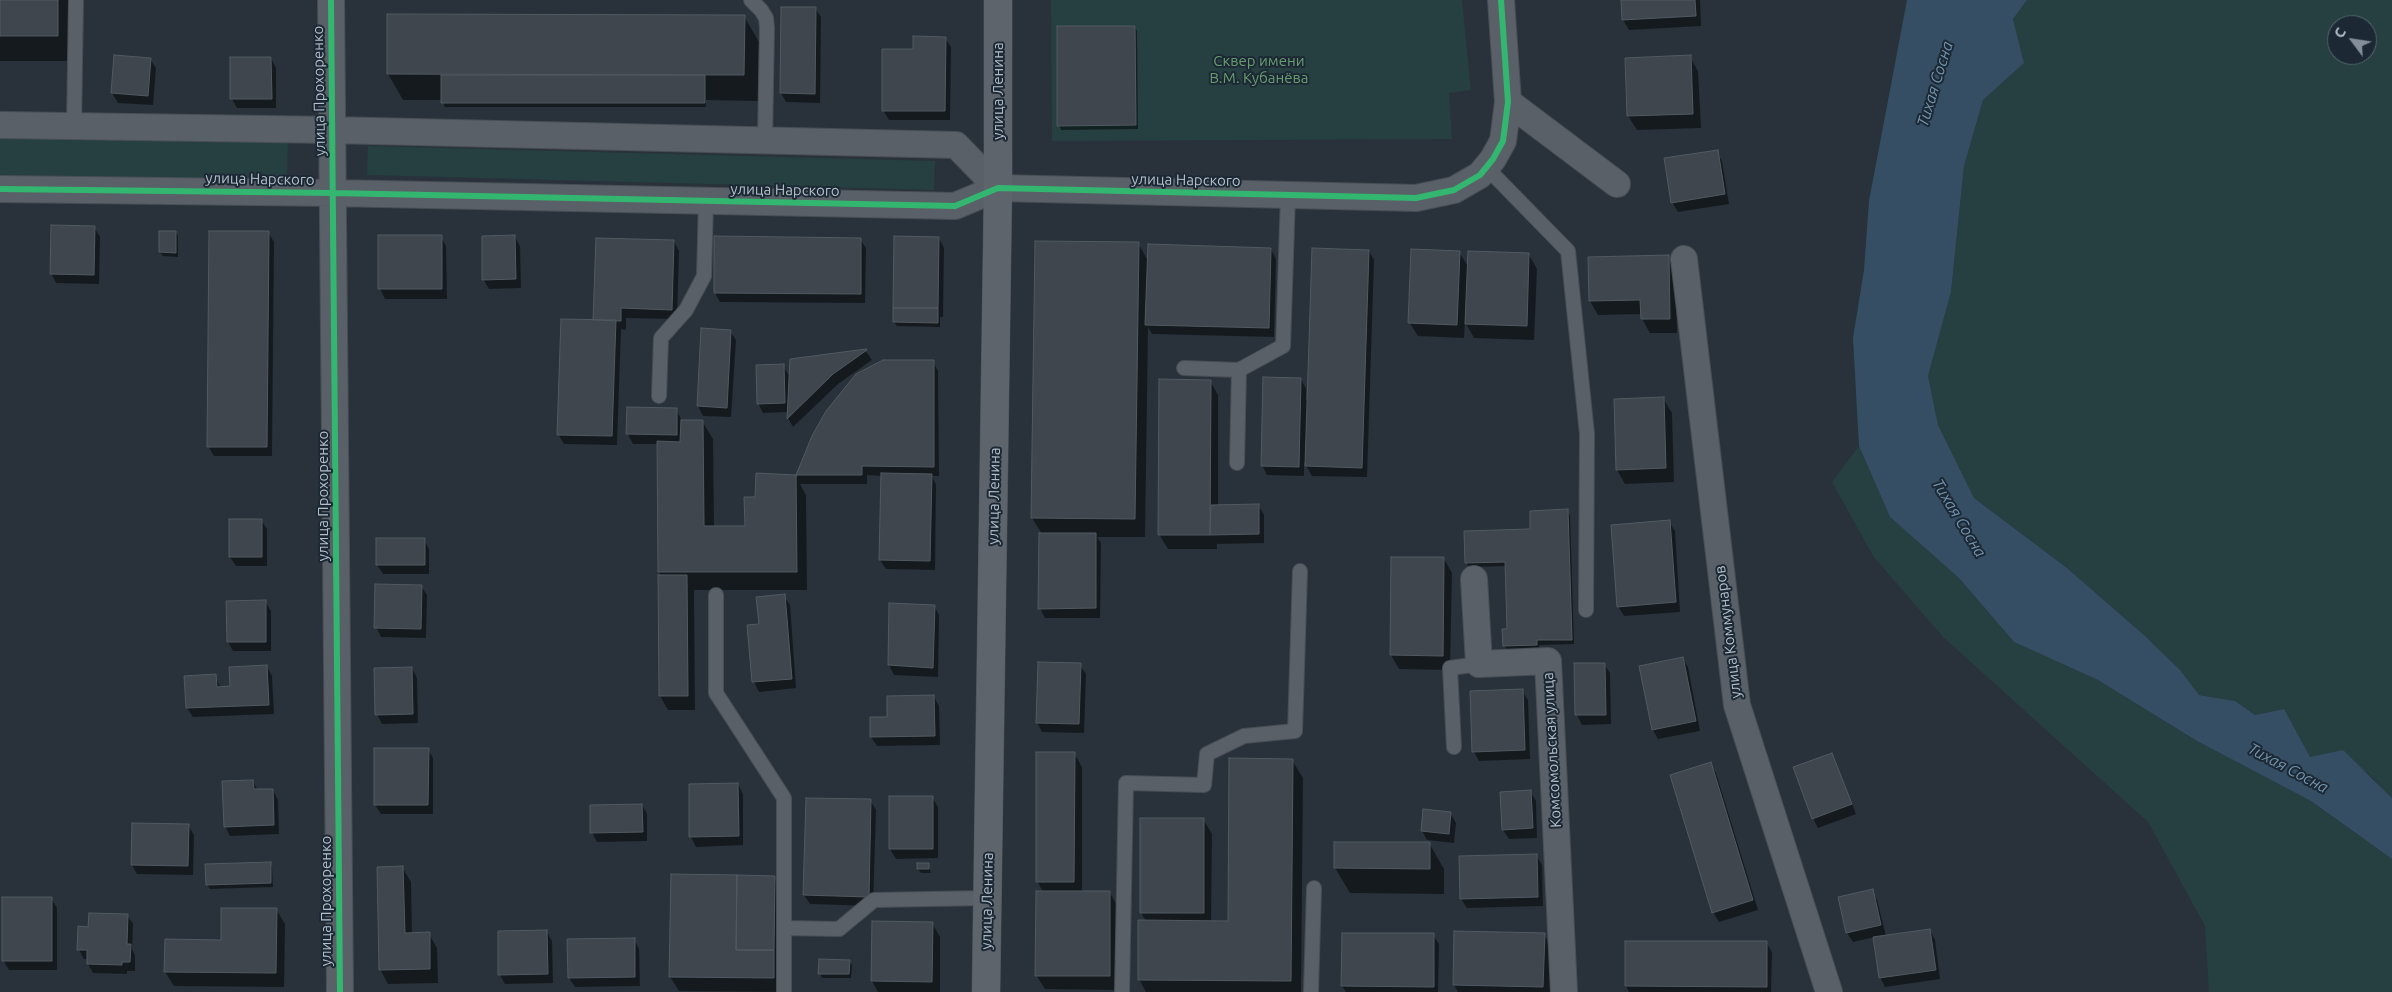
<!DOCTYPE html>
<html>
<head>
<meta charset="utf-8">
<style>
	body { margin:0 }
	#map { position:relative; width:2392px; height:992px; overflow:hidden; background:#29323a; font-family:Ubuntu,sans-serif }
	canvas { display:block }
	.north { position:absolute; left:2327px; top:15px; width:50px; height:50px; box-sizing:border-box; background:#1c2935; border:1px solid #586571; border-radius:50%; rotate:301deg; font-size:14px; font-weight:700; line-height:20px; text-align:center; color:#b3bfca }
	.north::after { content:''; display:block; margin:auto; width:18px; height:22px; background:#838e98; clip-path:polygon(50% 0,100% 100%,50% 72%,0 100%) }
</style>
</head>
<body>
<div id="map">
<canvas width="2392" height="992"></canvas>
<div class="north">С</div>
</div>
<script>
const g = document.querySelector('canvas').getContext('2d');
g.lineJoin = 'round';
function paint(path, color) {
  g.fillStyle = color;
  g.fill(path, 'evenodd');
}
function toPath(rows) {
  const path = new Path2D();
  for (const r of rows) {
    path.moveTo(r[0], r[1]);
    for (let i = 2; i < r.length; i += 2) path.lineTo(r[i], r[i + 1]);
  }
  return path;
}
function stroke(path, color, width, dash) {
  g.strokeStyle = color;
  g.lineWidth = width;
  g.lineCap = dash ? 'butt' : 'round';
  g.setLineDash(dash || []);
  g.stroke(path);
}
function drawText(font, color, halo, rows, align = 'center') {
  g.font = font + ' Ubuntu,sans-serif';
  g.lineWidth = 4;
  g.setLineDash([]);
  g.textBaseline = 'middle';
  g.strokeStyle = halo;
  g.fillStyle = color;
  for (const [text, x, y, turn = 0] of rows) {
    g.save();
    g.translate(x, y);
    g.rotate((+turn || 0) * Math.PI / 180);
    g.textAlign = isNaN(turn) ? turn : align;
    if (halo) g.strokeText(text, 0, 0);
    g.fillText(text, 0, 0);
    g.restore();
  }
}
paint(toPath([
	[1051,0,1462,0,1471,90,1449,93,1452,139,1052,141],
	[2027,0,2392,0,2392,798,2367,772,2310,758,2283,709,2255,715,2234,701,2199,695,2180,670,2145,636,2067,568,1974,498,1938,425,1928,376,1951,292,1964,166,1983,100,2024,63,2013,19],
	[2337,25,2367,25,2367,55,2337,55],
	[0,137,288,139,287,182,0,179],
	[368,146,935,161,934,190,367,175],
	[1859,446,1890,517,1959,578,2014,642,2098,680,2197,741,2311,801,2392,859,2392,992,2209,992,2205,926,2148,822,1943,637,1873,556,1832,482]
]), '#263f40');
paint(toPath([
	[1907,0,2027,0,2013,19,2024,63,1983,100,1964,166,1951,292,1928,376,1938,425,1974,498,2067,568,2145,636,2180,670,2199,695,2235,701,2255,715,2284,709,2310,757,2343,750,2392,798,2392,859,2311,801,2197,741,2098,680,2014,642,1959,578,1890,517,1859,446,1853,338,1864,270,1869,201]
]), '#354e64');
paint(toPath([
	[0,0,68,0,73,9,72,61,0,61],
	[1622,0,1700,0,1701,26,1629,30,1623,20],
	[815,8,821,17,820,103,786,102,781,93],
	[389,15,744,16,759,42,758,101,706,100,706,107,445,107,442,100,403,100,388,74],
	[1135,27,1137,31,1138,129,1061,130,1059,125],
	[945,38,951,47,950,120,889,120,883,110,914,50],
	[1690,57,1698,71,1701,128,1637,130,1628,116],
	[271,58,276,68,276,108,237,108,232,99],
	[150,59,156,68,153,105,118,103,112,93],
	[1717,152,1722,161,1729,204,1678,212,1672,202],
	[94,227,100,237,99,284,56,283,51,273],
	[176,232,178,236,178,257,163,256,160,252],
	[268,232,274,242,272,456,214,456,208,446],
	[380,237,441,237,446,246,447,299,385,299,380,289],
	[515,237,520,246,521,288,489,289,483,279],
	[939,238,944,248,943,317,940,317,940,327,897,326,894,322],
	[860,239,866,248,865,303,720,302,715,293],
	[674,241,679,251,677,319,626,318,626,330,621,329,617,445,564,444,558,434,595,321],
	[1138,243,1148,261,1271,249,1276,259,1274,337,1152,334,1148,327,1145,537,1097,537,1101,543,1100,618,1045,618,1040,608,1042,534,1032,518],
	[1369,251,1374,260,1367,477,1312,476,1304,462,1304,476,1267,475,1262,465,1301,379,1306,389,1306,400,1308,400],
	[1459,252,1469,268,1529,255,1537,269,1534,340,1474,338,1465,322,1464,338,1418,336,1409,322],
	[1668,256,1676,270,1677,333,1650,333,1642,319,1642,314,1598,315,1590,301],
	[730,331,736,340,731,417,703,416,698,406],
	[865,350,872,360,838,384,793,427,788,418,788,412,763,413,758,403,783,366,790,377],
	[933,362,938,371,939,476,932,476,936,485,935,570,886,569,880,560,882,476,867,475,867,484,800,484,806,495,807,590,694,590,695,710,668,710,660,696,662,577,659,572,658,444,633,444,628,434,628,408,676,409,682,421,702,421,713,439,714,527,746,527,756,498,797,477,813,437],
	[1210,381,1218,395,1218,506,1258,505,1264,515,1264,543,1217,544,1217,549,1168,549,1159,534],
	[1663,398,1672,413,1674,482,1625,484,1617,470],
	[1567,511,1570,515,1574,644,1539,645,1539,649,1507,650,1504,645,1508,630,1507,566,1469,567,1466,562],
	[261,520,267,529,267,566,236,566,230,557],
	[1669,522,1675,531,1680,612,1624,616,1618,606],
	[424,539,429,549,429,574,383,574,377,565],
	[1444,559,1452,573,1450,670,1399,669,1391,655],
	[421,586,427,595,426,638,381,637,376,627],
	[784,596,790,605,796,688,759,692,754,682,749,626,760,625],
	[265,601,271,611,271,651,233,651,228,642],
	[891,604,934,606,939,615,938,677,894,675,889,665],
	[1682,658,1688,667,1700,731,1658,739,1653,730],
	[1576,664,1604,664,1610,673,1611,724,1582,725,1577,715],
	[1080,665,1086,674,1084,733,1042,732,1037,722],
	[267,667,272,676,274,714,193,717,187,708,215,676,221,688,231,688],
	[412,668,417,678,418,723,382,724,377,715],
	[1522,691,1528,700,1530,759,1479,761,1474,752],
	[934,697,939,706,940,745,877,746,871,737,888,718],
	[428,749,433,758,433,814,381,814,375,805],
	[1074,753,1082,767,1082,893,1110,893,1118,907,1117,990,1045,989,1036,975,1043,892,1037,881],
	[1832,754,1856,814,1818,828,1813,818],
	[1292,760,1303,778,1301,992,1146,992,1139,979,1146,921,1141,913,1203,819,1212,834,1211,922,1229,922],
	[1710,763,1716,773,1758,910,1719,922,1713,912],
	[253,781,258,791,273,790,278,800,279,834,230,836,225,826],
	[738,784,743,794,743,845,696,847,691,837,690,785],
	[1530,791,1536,801,1537,838,1509,839,1503,830],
	[890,797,932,797,938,807,938,858,896,859,890,849],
	[870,800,876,810,873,906,810,904,804,895],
	[642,805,647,814,647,841,597,842,592,832],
	[1450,813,1456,823,1454,843,1427,840,1422,831],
	[188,825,194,835,193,875,137,874,132,865],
	[1429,843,1444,869,1444,894,1350,893,1335,868],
	[1536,855,1542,865,1543,906,1467,908,1461,899],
	[270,863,272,867,273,887,210,889,207,885],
	[928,864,931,873,921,873,918,869],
	[402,867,411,882,412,934,429,934,437,948,438,983,388,984,380,969],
	[774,877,780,886,781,992,679,991,670,977],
	[1872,890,1877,900,1886,936,1930,930,1935,940,1940,979,1885,987,1880,977,1875,937,1853,942,1847,933,1840,898],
	[51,898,57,908,57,970,9,970,3,960],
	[276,909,285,924,284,987,174,986,165,972],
	[127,915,133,924,132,949,135,955,135,971,127,971,127,974,93,973,88,964,88,959,84,959,79,950],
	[932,923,940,937,940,992,878,992,872,981],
	[547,932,552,941,553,983,505,984,500,975],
	[1544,934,1552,948,1551,992,1458,992,1454,985],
	[1433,935,1439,944,1438,992,1346,992,1342,986],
	[634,939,639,949,640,986,575,987,569,978],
	[1766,942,1772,952,1771,992,1629,992,1626,986],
	[849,961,852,965,851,978,822,978,820,973]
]), '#0007');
const building = toPath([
	[0,0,58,0,58,36,0,36,0,0],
	[1621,0,1695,0,1696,16,1622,20,1621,0],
	[781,7,816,7,815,94,780,93,781,7],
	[387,14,745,15,744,75,387,74,387,14],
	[1057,26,1135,26,1136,125,1057,126,1057,26],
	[913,36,946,37,945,111,882,111,882,49,913,49,913,36],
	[114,55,151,58,148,96,111,93,114,55],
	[1691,55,1693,114,1627,116,1625,58,1691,55],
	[230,57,271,57,272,99,230,99,230,57],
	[441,75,705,75,705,103,441,103,441,75],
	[1718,150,1725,194,1671,203,1664,158,1718,150],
	[51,225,95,226,94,275,50,274,51,225],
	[159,231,176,231,176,253,159,252,159,231],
	[209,231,269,231,267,447,207,447,209,231],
	[378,235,442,235,442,289,378,289,378,235],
	[515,235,516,279,482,280,482,236,515,235],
	[714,236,861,238,861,294,714,293,714,236],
	[894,236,939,237,938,308,893,308,894,236],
	[596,238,674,240,672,310,621,308,621,321,593,320,596,238],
	[1035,241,1139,242,1135,519,1031,518,1035,241],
	[1148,244,1271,248,1269,328,1145,325,1148,244],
	[1312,248,1369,250,1362,468,1305,466,1312,248],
	[1411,249,1460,251,1457,325,1408,323,1411,249],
	[1468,251,1529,253,1527,326,1465,324,1468,251],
	[1669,255,1670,319,1641,319,1640,300,1589,301,1588,257,1669,255],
	[893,308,938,308,938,323,893,322,893,308],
	[561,319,616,320,612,436,557,435,561,319],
	[701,328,731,330,727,408,697,406,701,328],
	[866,349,867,350,833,374,787,419,790,359,866,349],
	[883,360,934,360,934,467,862,466,862,475,796,475,812,436,826,411,856,374,883,360],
	[784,364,785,403,757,404,756,365,784,364],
	[1263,377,1301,378,1299,467,1261,466,1263,377],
	[1159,379,1211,380,1210,535,1158,535,1159,379],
	[1664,397,1666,468,1616,470,1614,399,1664,397],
	[627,407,677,408,677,435,626,434,627,407],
	[681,420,703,420,704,526,745,526,744,497,755,497,756,473,796,475,797,572,658,572,657,441,680,442,681,420],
	[881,473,932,474,930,561,879,560,881,473],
	[1259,504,1259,534,1210,535,1211,505,1259,504],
	[1568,509,1572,640,1537,640,1537,645,1503,646,1502,629,1507,629,1505,562,1465,563,1464,531,1530,529,1530,511,1568,509],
	[229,519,262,519,262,557,229,557,229,519],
	[1670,520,1676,602,1617,607,1611,525,1670,520],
	[1039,533,1096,533,1096,608,1038,609,1039,533],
	[376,538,425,538,425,565,376,565,376,538],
	[1391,557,1444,557,1443,656,1390,655,1391,557],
	[658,575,687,575,688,696,659,696,658,575],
	[375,584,422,585,421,629,374,628,375,584],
	[785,594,792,679,752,682,747,625,759,624,756,597,785,594],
	[266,600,266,642,227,642,226,601,266,600],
	[889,603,935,605,933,668,888,665,889,603],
	[1683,657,1696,721,1652,730,1639,666,1683,657],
	[1038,662,1081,663,1079,724,1036,723,1038,662],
	[1574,663,1605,663,1606,715,1575,715,1574,663],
	[267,665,269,705,186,708,184,676,216,674,217,687,230,686,229,667,267,665],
	[412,667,413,714,375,715,374,668,412,667],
	[1523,689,1525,750,1472,752,1470,691,1523,689],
	[934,695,935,736,870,737,870,717,887,717,887,696,934,695],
	[374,748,429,748,428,805,374,805,374,748],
	[1036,752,1075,752,1074,882,1036,882,1036,752],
	[1832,753,1852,804,1812,819,1793,767,1832,753],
	[1229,758,1293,759,1291,981,1138,980,1138,920,1228,921,1229,758],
	[1711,762,1753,900,1712,913,1670,775,1711,762],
	[253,780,254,789,273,789,274,825,224,827,222,781,253,780],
	[738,783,739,836,689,837,689,784,738,783],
	[1531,790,1533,828,1502,830,1500,792,1531,790],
	[889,796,933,796,933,849,889,849,889,796],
	[806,798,871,799,869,897,803,895,806,798],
	[642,804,643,832,590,833,590,805,642,804],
	[1423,809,1451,812,1449,834,1421,831,1423,809],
	[1140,818,1204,818,1204,913,1140,913,1140,818],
	[132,823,189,824,188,866,131,865,132,823],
	[1334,842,1430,842,1430,869,1334,868,1334,842],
	[1537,854,1538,897,1460,899,1459,856,1537,854],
	[271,862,271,883,206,885,205,864,271,862],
	[917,863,929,863,929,869,917,869,917,863],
	[403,866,405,933,430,932,430,969,379,970,377,867,403,866],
	[671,874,737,875,736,950,774,950,774,978,669,977,671,874],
	[737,875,775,876,774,950,736,950,737,875],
	[1873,889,1881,925,1846,933,1838,897,1873,889],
	[1036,891,1110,891,1110,976,1035,976,1036,891],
	[2,897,52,897,52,961,2,961,2,897],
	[221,908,277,908,276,973,164,972,165,939,221,940,221,908],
	[89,913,128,914,127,944,131,944,130,962,122,962,122,965,87,964,87,950,77,950,78,926,88,927,89,913],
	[872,921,933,922,932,982,871,981,872,921],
	[1930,929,1936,970,1879,978,1873,937,1930,929],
	[547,930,548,974,498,975,498,931,547,930],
	[1454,931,1545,933,1543,987,1453,985,1454,931],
	[1342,933,1434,933,1434,987,1341,986,1342,933],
	[635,938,635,977,568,978,567,939,635,938],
	[1625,941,1767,941,1767,987,1625,986,1625,941],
	[819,959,850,960,849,974,818,974,819,959]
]);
paint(building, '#3f464d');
stroke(building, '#515a61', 1);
const service = toPath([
	[751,0,761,10,766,18,767,28,765,140],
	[74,126,76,0],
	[1486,167,1568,251,1587,434,1586,610],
	[1184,368,1239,370],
	[659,396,661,338,686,310,704,276,706,200],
	[1237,463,1239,370,1283,346,1288,195],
	[716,595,716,693,784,798,784,992],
	[1454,747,1450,668,1479,664],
	[784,928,839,929,874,900,987,898],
	[1122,992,1126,783,1204,785,1207,754,1244,736,1295,731,1300,571],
	[1311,992,1314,888]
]);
const minor = toPath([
	[331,0,340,992],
	[1508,102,1617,184],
	[0,125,332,130,956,145,998,188],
	[0,189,333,193,955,206,998,188,1416,198,1454,190,1480,175,1493,159,1503,141,1508,102,1501,0],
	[1684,259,1737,705,1829,992],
	[1474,579,1479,664,1548,661,1564,992]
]);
const secondary = toPath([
	[986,992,998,188,998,0]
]);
stroke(service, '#484e54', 16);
stroke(minor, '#484e54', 28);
stroke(secondary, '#484e54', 29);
stroke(service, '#5a6067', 14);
stroke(minor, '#5a6067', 26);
stroke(secondary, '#5e646c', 28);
stroke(toPath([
	[331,0,340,992],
	[0,189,333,193,955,206,998,188,1416,198,1454,190,1480,175,1493,159,1503,141,1508,102,1501,0]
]), '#33b770', 6);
drawText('15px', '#699d6f', '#1c2935', [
	["Сквер имени",1259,61],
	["В.М. Кубанёва",1259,78]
]);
drawText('15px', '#b3bfca', '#1c2935', [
	["улица Прохоренко",319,91,-91],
	["улица Ленина",998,91,-90],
	["улица Нарского",260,179,1],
	["улица Нарского",1186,180,1],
	["улица Нарского",785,190,1],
	["улица Прохоренко",323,496,-90],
	["улица Ленина",994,496,-89],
	["улица Коммунаров",1728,632,-97],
	["Комсомольская улица",1552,750,-93],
	["улица Прохоренко",326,901,-90],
	["улица Ленина",987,901,-89]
]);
drawText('italic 16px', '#7294af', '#1c2935', [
	["Тихая Сосна",1935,84,-73],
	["Тихая Сосна",1959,518,59],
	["Тихая Сосна",2288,768,28]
]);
</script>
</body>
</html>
